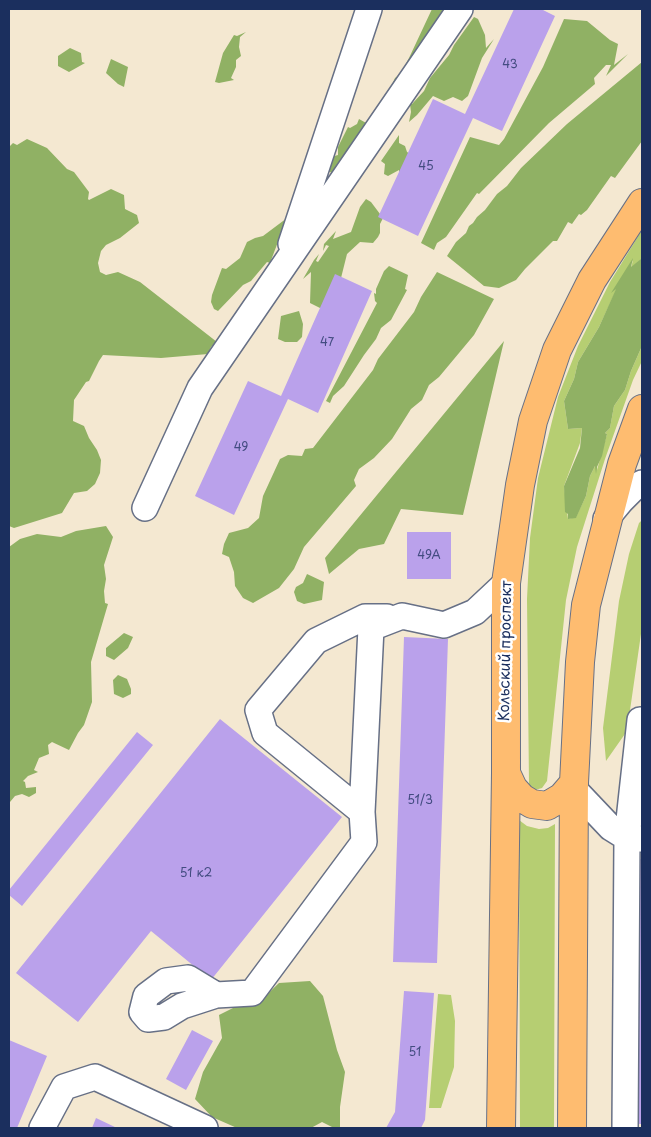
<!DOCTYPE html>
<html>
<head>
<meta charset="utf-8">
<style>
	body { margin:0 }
	#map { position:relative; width:651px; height:1137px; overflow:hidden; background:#f4e8d1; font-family:"Playpen Sans",sans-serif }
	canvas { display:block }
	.frame { position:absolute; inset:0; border:10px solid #1b2f5e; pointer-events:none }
</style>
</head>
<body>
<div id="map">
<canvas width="651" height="1137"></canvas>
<div class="frame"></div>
</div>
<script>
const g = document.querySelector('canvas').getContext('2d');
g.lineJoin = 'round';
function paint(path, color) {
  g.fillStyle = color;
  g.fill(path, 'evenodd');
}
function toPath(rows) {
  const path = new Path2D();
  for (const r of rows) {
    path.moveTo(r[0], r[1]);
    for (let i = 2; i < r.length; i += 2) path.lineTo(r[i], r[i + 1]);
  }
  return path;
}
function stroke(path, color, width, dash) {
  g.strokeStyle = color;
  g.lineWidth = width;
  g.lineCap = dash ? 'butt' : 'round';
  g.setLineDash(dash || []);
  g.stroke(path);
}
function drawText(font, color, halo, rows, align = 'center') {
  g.font = font + ' "Playpen Sans",sans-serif';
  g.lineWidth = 5;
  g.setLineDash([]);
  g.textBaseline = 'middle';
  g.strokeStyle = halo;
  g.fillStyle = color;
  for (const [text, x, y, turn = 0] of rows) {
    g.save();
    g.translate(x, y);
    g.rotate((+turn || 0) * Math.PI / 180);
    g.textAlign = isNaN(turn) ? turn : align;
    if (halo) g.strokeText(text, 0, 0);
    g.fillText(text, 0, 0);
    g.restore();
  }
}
paint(toPath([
	[642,230,642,258,631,268,633,260,617,288,599,327,578,362,574,379,564,401,568,429,582,428,580,443,564,486,568,519,576,517,586,496,590,476,595,466,597,467,597,470,607,434,605,433,610,428,614,406,625,390,631,371,642,346,642,361,633,380,605,459,577,547,566,600,547,781,542,788,535,790,529,785,527,599,530,538,538,478,558,397,578,346,610,282],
	[642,520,642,627,627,731,606,761,603,728,619,601,629,554,639,523],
	[519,820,527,826,539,829,548,828,555,824,554,1128,520,1128],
	[438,994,451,995,455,1021,454,1067,441,1108,429,1108]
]), '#b6ce72');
paint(toPath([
	[432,9,450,9,337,175,323,169,331,157,338,155,338,147,348,127,350,128,357,124,359,119,368,124,375,114,377,106,381,108,395,78,401,73,409,58],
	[474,17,478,19,485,35,486,48,494,39,482,58,468,96,462,101,453,97,444,101,433,96,417,115,409,122,411,112,410,104,412,104,424,91,430,78,449,55,454,45],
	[564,19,587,21,610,40,618,44,614,65,628,54,606,76,611,65,606,65,594,78,595,84,549,123,479,194,477,193,446,237,437,243,434,250,421,243,470,137,499,145,504,139,543,67],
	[246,32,240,37,239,47,241,56,236,60,236,67,231,78,234,80,219,83,215,82,223,53,234,35,237,36],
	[70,48,81,53,82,62,85,63,69,72,58,66,58,56],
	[111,59,128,67,124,87,118,84,106,73],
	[642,62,642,141,615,178,611,176,587,210,581,215,579,214,572,224,568,222,557,241,553,241,525,269,516,280,499,288,484,286,447,256,456,242,466,233,469,226,473,223,477,217,485,210,497,194,507,186,521,168,567,124],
	[399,135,399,143,405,146,407,152,412,155,400,181,399,170,388,176,384,174,385,164,381,161],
	[27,139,47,148,67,169,74,172,89,192,88,199,89,200,111,189,124,195,125,209,137,215,139,223,120,238,106,245,101,251,98,263,100,272,106,275,118,272,140,282,217,342,211,347,208,354,161,358,103,355,99,361,89,381,86,382,74,400,73,421,84,426,89,438,97,450,101,460,100,473,95,484,87,491,74,493,62,513,14,528,9,526,9,147,13,143,17,145],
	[366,199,371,202,383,218,380,224,380,233,378,237,373,243,360,242,347,254,341,278,322,309,310,303,311,272,303,279,314,260,319,254,316,261,318,262,329,246,326,245,323,251,324,244,336,231,333,239,351,232,360,207],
	[287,218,270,263,267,262,251,281,243,285,218,311,214,309,211,302,212,295,222,268,226,269,240,258,247,242,255,238,263,236],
	[633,258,631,267,642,258,642,346,631,371,625,390,614,406,610,428,605,433,607,434,602,456,597,467,596,474,595,466,590,476,586,496,576,518,568,519,568,514,565,512,564,486,580,448,582,428,568,429,564,401,574,379,578,362,599,327,616,289,611,293],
	[389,266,408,275,405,289,407,290,391,320,381,328,376,339,364,355,344,386,333,396,330,403,326,401,377,303,375,301,374,293,376,294,376,289,384,271],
	[437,272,494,299,474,335,439,377,429,385,422,400,411,409,392,439,374,458,359,469,354,480,356,486,304,547,294,569,279,588,253,603,243,598,235,586,234,572,229,557,222,554,224,544,229,533,248,528,259,518,263,496,280,459,288,455,302,456,305,449,313,448,373,370,378,359,414,312,421,297],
	[299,311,303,324,302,337,297,342,285,342,278,339,281,316],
	[504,341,463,515,401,509,384,544,359,549,329,574,325,558],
	[106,526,113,537,104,565,106,579,104,591,105,603,108,604,91,662,92,702,84,725,78,733,69,750,52,742,48,745,49,754,39,758,34,770,38,772,28,776,23,781,25,782,26,788,36,787,36,793,29,797,22,794,15,796,10,802,9,801,9,547,20,539,37,534,61,537,76,531],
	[307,574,324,582,322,600,304,604,297,601,294,592,296,587,303,583],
	[124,633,133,637,128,648,114,660,106,656,106,648],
	[118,675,127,679,131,689,131,694,123,698,114,694,113,680],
	[310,981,323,996,337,1050,345,1072,340,1107,340,1128,334,1128,322,1122,311,1128,237,1128,212,1117,195,1099,203,1072,222,1038,219,1015,235,1007,258,1003,279,983]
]), '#90b164');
paint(toPath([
	[514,9,541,9,555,16,502,131,473,118,418,236,378,217,433,99,465,114],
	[335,274,372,291,318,413,288,399,234,515,195,496,248,381,281,396],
	[407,532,451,532,451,579,407,579],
	[404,637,448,639,437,963,393,962],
	[220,719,342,817,211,980,151,931,78,1022,16,973],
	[137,732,153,745,22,906,9,895,9,890],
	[632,859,642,859,642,1124,634,1124],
	[404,991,434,993,425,1120,421,1128,386,1128,395,1112],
	[192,1030,213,1041,186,1090,166,1079],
	[9,1040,47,1056,17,1128,9,1128],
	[96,1118,117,1128,92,1128]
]), '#baa1eb');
const minor = toPath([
	[291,244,369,9],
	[145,508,200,388,460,9],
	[606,519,621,501,633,489,642,483],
	[574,789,611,828,627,838,642,839],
	[362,812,265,733,258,710,316,641,365,617,387,617],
	[216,995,188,978,166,981,146,996,142,1012,148,1019,164,1017,182,1006,216,995,252,993,364,842,362,812,371,628,402,616,444,625,475,612,506,583],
	[42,1128,64,1087,95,1077,205,1128],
	[625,1128,627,838,640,720]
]);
const major = toPath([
	[506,773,513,788,522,798,532,804,547,806,562,797,574,783],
	[501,1128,506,773,506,583,520,485,533,421,557,350,592,280,642,203],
	[572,1128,574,783,580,662,586,605,622,464,642,409]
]);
stroke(minor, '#677086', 28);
stroke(major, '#677086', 30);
stroke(minor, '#fff', 25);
stroke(major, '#febc70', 28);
drawText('12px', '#434c81', null, [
	["43",510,65],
	["45",426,167],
	["47",327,343],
	["49",241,448],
	["49А",429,556],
	["51/3",420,801],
	["51 к2",196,874],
	["51",415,1053]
]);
drawText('15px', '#1b2f5e', '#fff', [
	["Кольский проспект",506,651,-89]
]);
</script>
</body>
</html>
